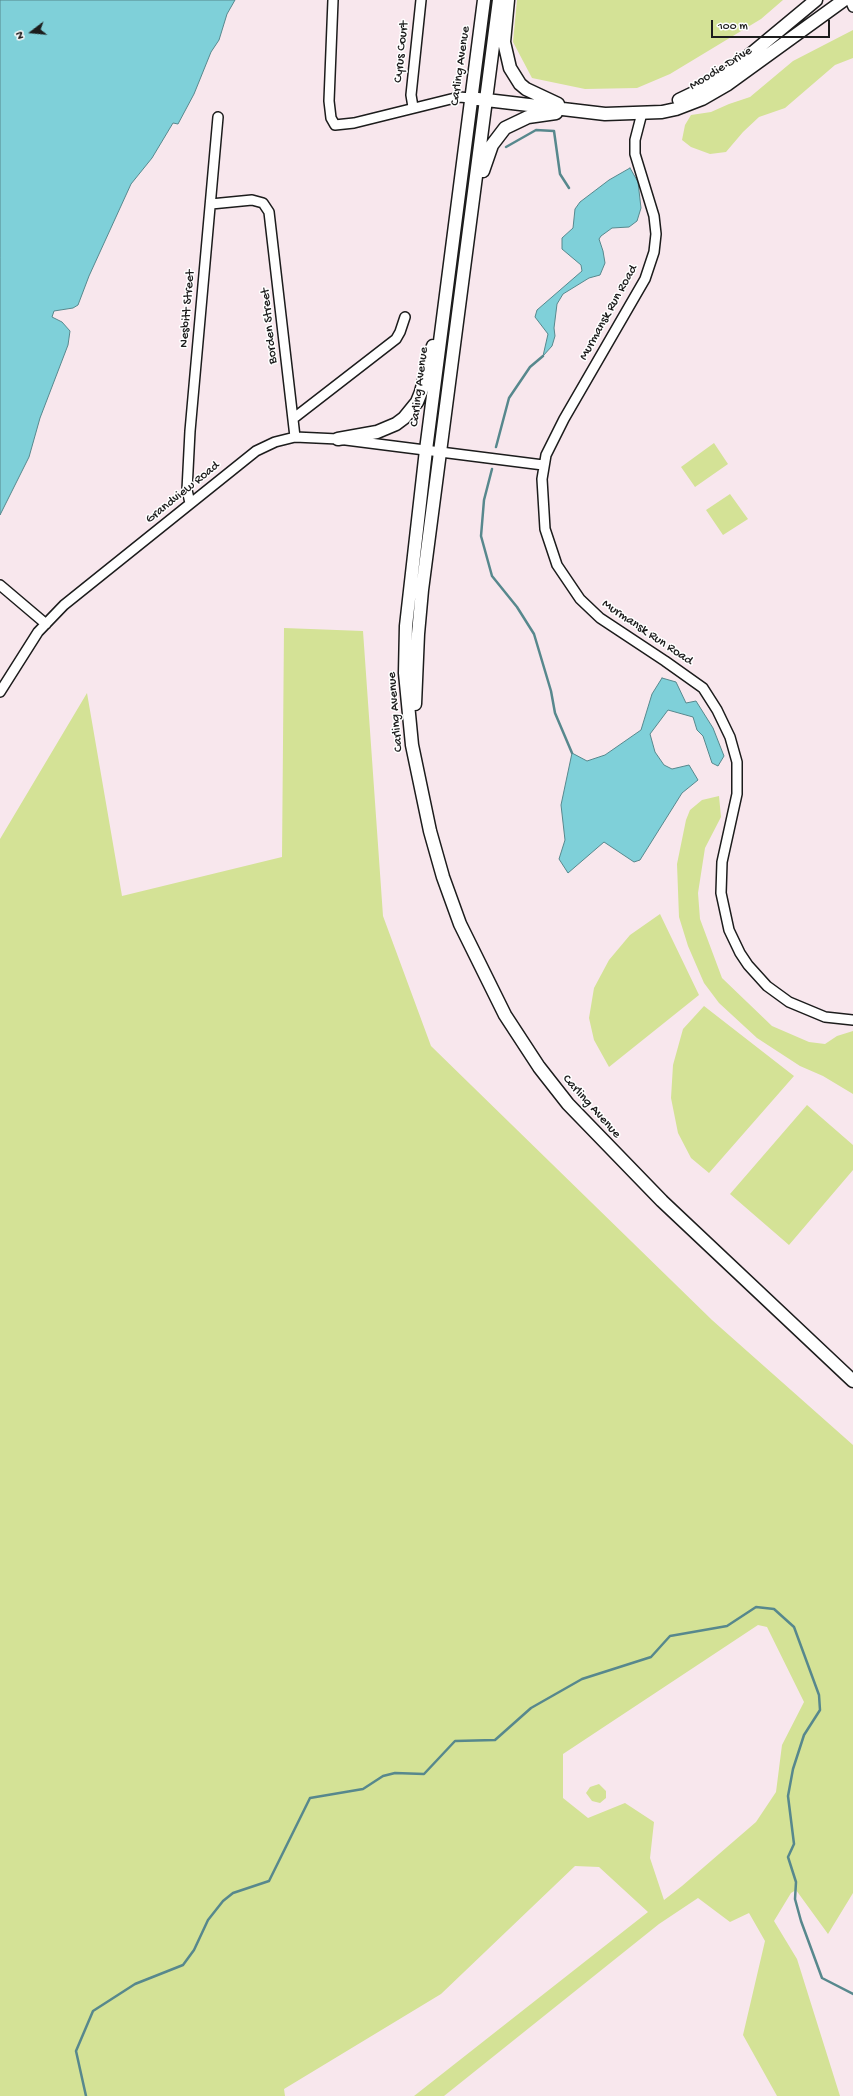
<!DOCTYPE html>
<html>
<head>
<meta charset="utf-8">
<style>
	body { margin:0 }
	#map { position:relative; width:853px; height:2096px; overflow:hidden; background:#f8e7ed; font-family:"Gochi Hand",sans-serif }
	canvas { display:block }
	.north { position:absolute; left:12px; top:12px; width:40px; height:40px; -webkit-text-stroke:3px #fff; paint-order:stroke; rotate:254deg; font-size:11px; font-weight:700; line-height:16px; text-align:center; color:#1c1c1c }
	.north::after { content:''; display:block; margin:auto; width:14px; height:18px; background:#1c1c1c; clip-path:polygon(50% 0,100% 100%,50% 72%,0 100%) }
	.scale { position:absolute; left:711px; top:20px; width:119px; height:18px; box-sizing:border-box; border:2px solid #1c1c1c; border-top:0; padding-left:5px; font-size:12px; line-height:14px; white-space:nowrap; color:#1c1c1c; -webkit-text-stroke:3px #fff; paint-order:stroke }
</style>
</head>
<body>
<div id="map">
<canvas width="853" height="2096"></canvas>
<div class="north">N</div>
<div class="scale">100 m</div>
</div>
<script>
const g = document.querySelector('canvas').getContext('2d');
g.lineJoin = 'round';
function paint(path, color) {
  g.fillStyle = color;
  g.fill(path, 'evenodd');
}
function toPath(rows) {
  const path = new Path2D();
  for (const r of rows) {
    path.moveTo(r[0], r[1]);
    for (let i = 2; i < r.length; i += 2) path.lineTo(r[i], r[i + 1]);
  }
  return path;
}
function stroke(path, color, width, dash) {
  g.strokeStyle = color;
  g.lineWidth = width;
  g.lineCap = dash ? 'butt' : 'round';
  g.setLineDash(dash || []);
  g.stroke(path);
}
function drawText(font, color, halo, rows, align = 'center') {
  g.font = font + ' "Gochi Hand",sans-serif';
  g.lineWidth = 3;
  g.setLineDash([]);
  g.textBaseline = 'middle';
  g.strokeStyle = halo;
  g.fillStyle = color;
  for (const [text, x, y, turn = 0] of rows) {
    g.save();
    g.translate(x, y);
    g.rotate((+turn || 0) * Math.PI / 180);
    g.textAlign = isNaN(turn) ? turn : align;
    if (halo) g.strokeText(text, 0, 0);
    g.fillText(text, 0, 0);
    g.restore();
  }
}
paint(toPath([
	[517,0,783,0,761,19,670,74,637,88,585,89,532,78,513,42],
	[853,30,853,58,835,65,785,108,759,117,743,132,726,152,710,154,691,147,682,140,685,125,691,115,711,112,729,104,750,97,793,61],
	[714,443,728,464,695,487,681,467],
	[730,494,748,519,723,535,706,510],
	[284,628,363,631,383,916,431,1046,712,1320,853,1445,853,1893,828,1934,796,1890,791,1893,774,1921,797,1959,840,2096,777,2096,743,2035,765,1941,749,1913,730,1922,698,1898,659,1924,444,2096,414,2096,648,1912,599,1867,575,1866,441,1994,284,2089,285,2096,0,2096,0,839,87,693,122,896,282,857],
	[758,1625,767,1627,804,1702,782,1745,776,1792,756,1822,682,1886,664,1900,650,1858,654,1822,625,1803,588,1818,563,1798,563,1754],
	[719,796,721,817,705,848,698,893,700,919,722,978,772,1026,809,1042,825,1044,837,1036,853,1031,853,1094,823,1076,800,1066,757,1038,719,1003,704,983,688,946,679,917,677,864,686,820,690,810,702,800],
	[660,914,699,995,609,1067,594,1040,589,1018,594,988,609,960,630,935],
	[704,1006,794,1076,709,1173,691,1158,678,1133,671,1098,673,1065,683,1029],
	[807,1105,853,1145,853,1170,789,1245,730,1194],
	[599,1784,606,1791,606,1798,600,1803,592,1801,586,1793,590,1787]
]), '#d4e296');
const water = toPath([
	[0,0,235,0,227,14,219,40,211,52,194,94,178,124,173,123,152,158,131,184,89,276,78,305,73,308,54,311,52,317,62,322,70,331,68,345,40,418,29,457,0,515,0,0],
	[630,168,638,182,641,208,637,221,629,227,612,228,601,236,599,239,603,251,605,263,600,275,589,278,563,294,557,304,554,328,555,336,552,346,543,356,548,334,535,317,537,310,582,271,581,265,562,249,562,238,573,228,575,209,580,202,609,180,630,168],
	[662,678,676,682,686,703,696,701,713,728,724,756,718,766,712,763,703,736,697,730,693,717,668,710,650,734,655,752,664,765,672,769,689,765,698,780,682,793,640,860,634,862,604,842,568,873,559,859,565,840,561,805,572,753,587,761,605,755,641,730,652,694,662,678]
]);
paint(water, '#7fd0d9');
stroke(water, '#57888d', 1);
stroke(toPath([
	[506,147,536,130,554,131,560,174,569,188],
	[496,447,509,398,530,367,543,356],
	[492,469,484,500,481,536,492,576,517,607,534,634,551,691,555,713,572,753],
	[86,2096,76,2051,93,2011,135,1984,183,1965,194,1950,208,1920,223,1901,233,1893,269,1881,310,1798,363,1789,383,1776,395,1773,424,1774,455,1741,495,1740,531,1708,582,1679,651,1657,670,1636,727,1626,756,1607,774,1609,794,1627,819,1695,820,1710,804,1735,793,1769,788,1796,794,1844,788,1857,796,1882,795,1899,801,1921,822,1978,853,1994]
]), '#57888d', 2.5);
const street = toPath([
	[333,0,329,101,331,118,335,125,354,123,459,97,471,98],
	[850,0,853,7],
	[413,107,411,95,421,0],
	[642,113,635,140,635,154,654,216,656,234,654,252,645,279,564,419,546,455,542,479,545,529,557,565,580,599,600,618,665,661,703,688,717,710,730,737,737,762,737,794,722,862,721,893,729,930,740,953,748,965,767,986,789,1002,825,1017,853,1020],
	[211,204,252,200,263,203,269,212,295,437],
	[294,418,396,339,400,332,405,317],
	[190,503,187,490,190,431,218,117],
	[0,585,46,624],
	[0,692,38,632,64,605,256,451,275,442,295,437,338,439,543,465]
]);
const secondary = toPath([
	[484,0,426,450,406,626,405,673,412,745,430,831,443,877,460,924,505,1015,539,1067,568,1104,662,1201,853,1381],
	[508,0,504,42,510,68,520,84,526,89,558,104],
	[478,99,605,114,662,112,676,109,702,99,728,84,844,0],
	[679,100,704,88,728,73,816,0],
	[483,171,492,145,505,128,528,117,556,113],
	[338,439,377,432,396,424,404,418,417,402,421,392,433,346],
	[415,704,418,634,422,590,499,0]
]);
stroke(street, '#1c1c1c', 12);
stroke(secondary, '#1c1c1c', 15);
stroke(street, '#fff', 9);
stroke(secondary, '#fff', 12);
drawText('13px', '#1c1c1c', '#fff', [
	["Cyrus Court",402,52,-84],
	["Carling Avenue",461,66,-82],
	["Moodie Drive",721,69,-32],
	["Nesbitt Street",188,309,-85],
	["Murmansk Run Road",609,313,-61],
	["Borden Street",270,326,-96],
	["Carling Avenue",420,387,-83],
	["Grandview Road",183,493,-39],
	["Murmansk Run Road",647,633,34],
	["Carling Avenue",396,712,-95],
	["Carling Avenue",591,1107,48]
]);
</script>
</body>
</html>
